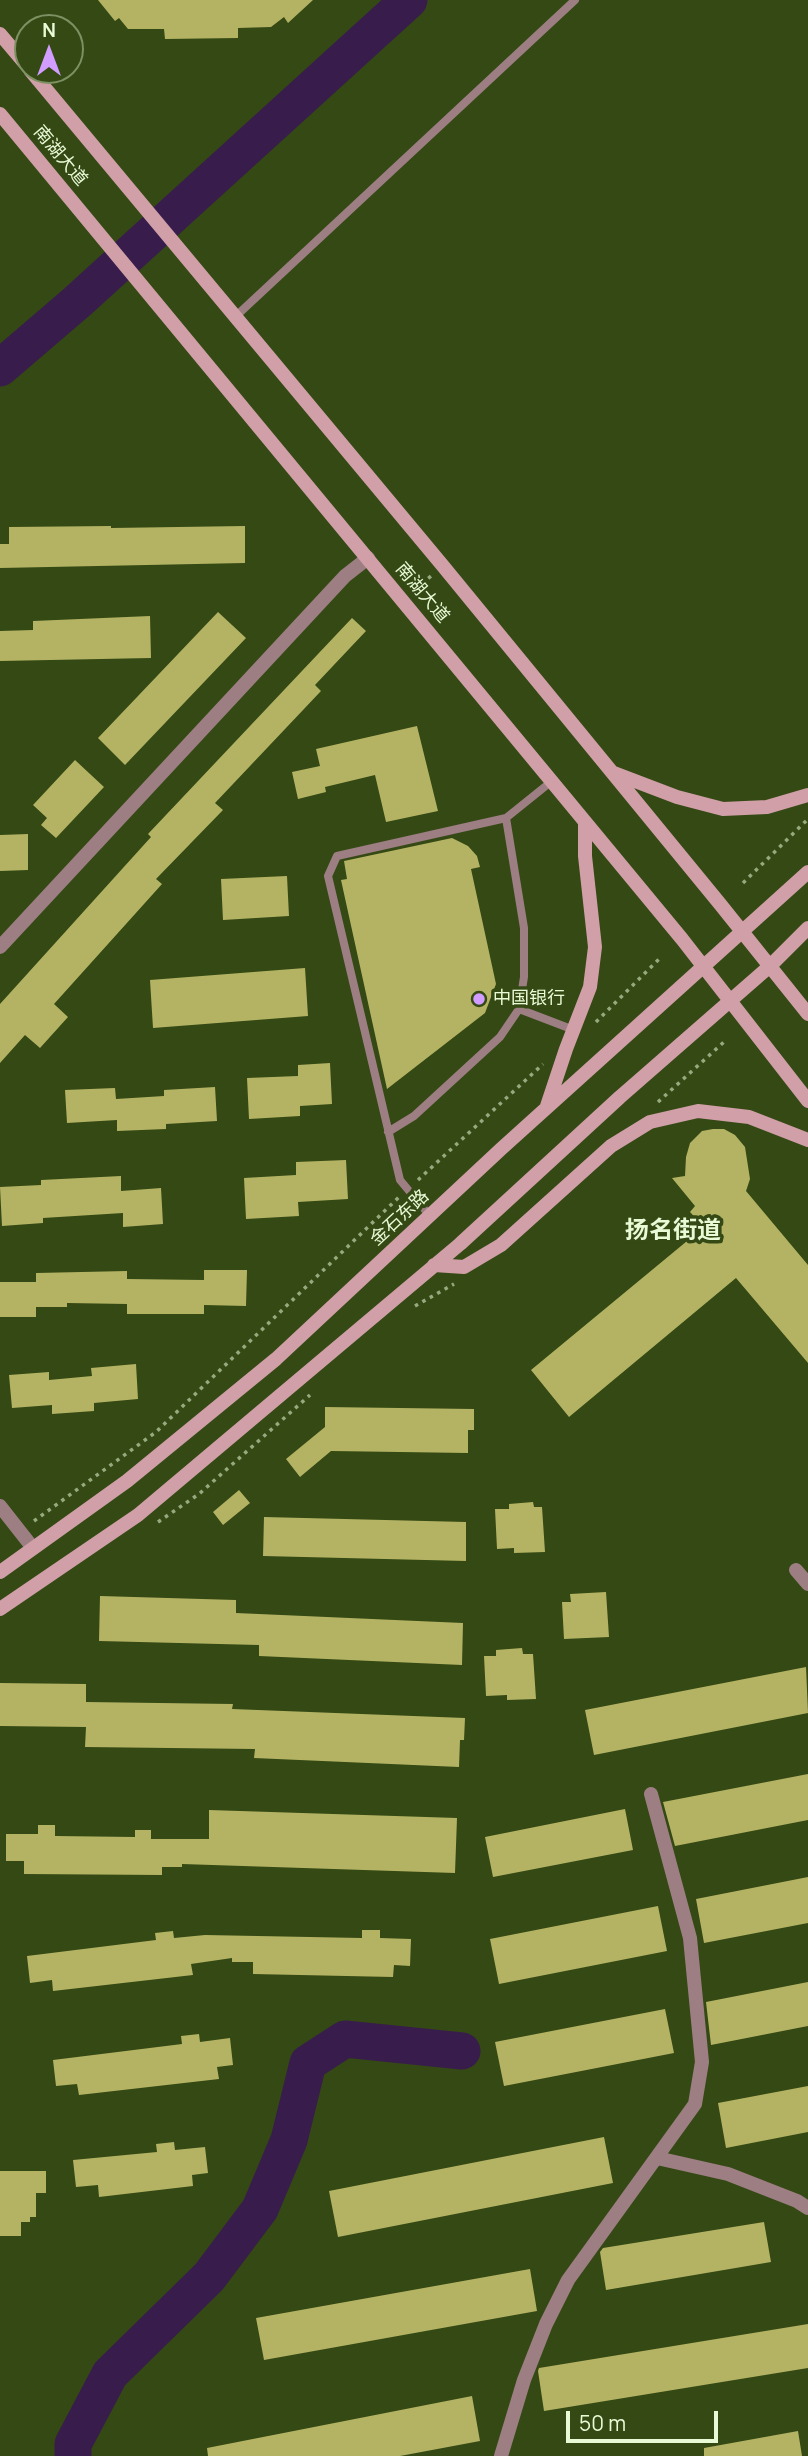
<!DOCTYPE html>
<html>
<head>
<meta charset="utf-8">
<style>
	body { margin:0 }
	#map { position:relative; width:808px; height:2456px; overflow:hidden; background:#344914; font-family:Manrope,sans-serif }
	canvas { display:block }
	.north { position:absolute; left:14px; top:14px; width:70px; height:70px; box-sizing:border-box; background:#344914; border:2px solid #7c9062; border-radius:50%; rotate:0deg; font-size:19px; font-weight:700; line-height:28px; text-align:center; color:#e9fad6 }
	.north::after { content:''; display:block; margin:auto; width:24px; height:32px; background:#d19dfe; clip-path:polygon(50% 0,100% 100%,50% 72%,0 100%) }
	.scale { position:absolute; left:566px; top:2411px; width:152px; height:32px; box-sizing:border-box; border:4px solid #e9fad6; border-top:0; padding-left:9px; font-size:21px; line-height:24px; white-space:nowrap; color:#e9fad6; -webkit-text-stroke:5px #344914; paint-order:stroke }
</style>
</head>
<body>
<div id="map">
<canvas width="808" height="2456"></canvas>
<div class="north">N</div>
<div class="scale">50 m</div>
</div>
<script>
const g = document.querySelector('canvas').getContext('2d');
g.lineJoin = 'round';
function toPath(rows) {
  const path = new Path2D();
  for (const r of rows) {
    path.moveTo(r[0], r[1]);
    for (let i = 2; i < r.length; i += 2) path.lineTo(r[i], r[i + 1]);
  }
  return path;
}
function stroke(path, color, width, dash) {
  g.strokeStyle = color;
  g.lineWidth = width;
  g.lineCap = dash ? 'butt' : 'round';
  g.setLineDash(dash || []);
  g.stroke(path);
}
function paint(path, color) {
  g.fillStyle = color;
  g.fill(path, 'evenodd');
}
function drawText(font, color, halo, rows, align = 'center') {
  g.font = font + ' Manrope,"Noto Sans SC",sans-serif';
  g.lineWidth = 7;
  g.setLineDash([]);
  g.textBaseline = 'middle';
  g.strokeStyle = halo;
  g.fillStyle = color;
  for (const [text, x, y, turn = 0] of rows) {
    g.save();
    g.translate(x, y);
    g.rotate((+turn || 0) * Math.PI / 180);
    g.textAlign = isNaN(turn) ? turn : align;
    if (halo) g.strokeText(text, 0, 0);
    g.fillText(text, 0, 0);
    g.restore();
  }
}
stroke(toPath([
	[0,368,77,302,409,0],
	[73,2456,73,2444,110,2374,209,2277,260,2209,289,2140,308,2063,345,2039,462,2051]
]), '#381d4c', 37);
paint(toPath([
	[98,0,313,0,288,23,284,17,271,27,238,28,238,38,165,39,164,29,128,29,119,18,115,21],
	[111,526,111,528,245,526,245,563,0,568,0,544,9,544,9,527],
	[218,612,246,638,125,765,98,738],
	[150,616,151,658,0,661,0,631,33,630,33,621],
	[352,618,366,631,315,685,321,691,215,803,223,810,156,879,162,884,54,1004,68,1017,40,1048,25,1035,0,1063,0,1004,151,837,148,834],
	[417,726,438,811,386,822,375,775,325,787,326,792,298,799,292,772,320,766,316,749],
	[75,760,104,787,56,838,41,825,47,818,33,805],
	[28,834,28,870,0,871,0,835],
	[452,838,468,846,477,856,480,867,471,869,496,984,485,1013,387,1089,341,880,347,879,344,861],
	[287,876,289,916,223,920,221,879],
	[305,968,308,1016,153,1028,150,980],
	[330,1063,332,1104,300,1106,300,1116,249,1119,247,1078,298,1076,298,1065],
	[215,1087,217,1121,166,1124,166,1129,117,1131,117,1120,67,1123,65,1090,115,1088,116,1099,164,1096,164,1090],
	[713,1129,724,1129,735,1135,745,1147,750,1179,746,1191,808,1265,808,1363,736,1278,569,1417,531,1370,704,1227,690,1212,695,1206,672,1178,685,1176,686,1157,690,1143,702,1131],
	[346,1160,348,1199,298,1202,299,1216,246,1219,244,1178,296,1175,296,1162],
	[121,1176,121,1191,161,1188,163,1224,123,1227,123,1213,43,1218,43,1223,2,1226,0,1187,41,1185,41,1180],
	[204,1270,247,1270,246,1306,204,1305,204,1314,127,1314,127,1304,67,1303,67,1307,36,1307,36,1317,0,1317,0,1282,36,1282,36,1273,127,1271,127,1279,204,1280],
	[136,1364,138,1399,94,1403,94,1411,52,1414,52,1405,12,1408,9,1375,49,1372,49,1380,92,1376,91,1368],
	[325,1407,474,1409,474,1430,468,1430,468,1453,331,1451,300,1477,286,1459,325,1427],
	[239,1490,250,1503,223,1525,213,1512],
	[533,1502,534,1507,542,1507,545,1552,514,1553,514,1548,497,1549,495,1509,509,1509,509,1504],
	[264,1517,466,1522,466,1561,263,1556],
	[606,1592,609,1637,564,1639,562,1602,571,1602,570,1594],
	[100,1596,236,1600,236,1613,463,1623,462,1665,259,1656,259,1645,99,1641],
	[522,1648,523,1654,533,1654,536,1699,507,1700,507,1695,486,1696,484,1656,496,1656,496,1650],
	[806,1667,808,1713,594,1755,585,1710],
	[0,1683,86,1684,86,1702,233,1704,232,1709,465,1718,464,1740,460,1740,459,1767,254,1758,255,1749,85,1747,86,1727,0,1726],
	[808,1774,808,1820,675,1846,663,1802],
	[625,1809,633,1850,493,1877,485,1837],
	[209,1810,457,1818,455,1873,182,1864,182,1867,162,1867,162,1875,24,1874,24,1861,6,1861,6,1834,38,1834,38,1825,55,1825,55,1836,135,1837,135,1830,151,1830,151,1839,209,1839],
	[808,1877,808,1923,704,1943,696,1899],
	[658,1906,667,1951,499,1984,490,1939],
	[362,1930,380,1930,380,1938,411,1939,410,1966,394,1965,393,1977,253,1974,253,1962,232,1962,232,1958,191,1964,193,1975,53,1991,52,1980,30,1983,27,1956,156,1940,155,1933,173,1931,174,1938,205,1935,362,1938],
	[808,1982,808,2026,711,2045,706,2002],
	[665,2009,674,2053,504,2086,495,2042],
	[199,2034,200,2042,230,2038,233,2065,217,2067,219,2079,79,2095,77,2084,56,2086,53,2060,182,2044,181,2036],
	[808,2086,808,2132,726,2148,718,2103],
	[604,2137,613,2183,338,2237,329,2191],
	[174,2142,175,2150,205,2147,208,2173,192,2175,193,2186,99,2197,98,2185,76,2187,73,2160,157,2152,156,2144],
	[0,2171,46,2171,46,2193,36,2193,36,2217,30,2217,30,2222,21,2222,21,2236,0,2236],
	[764,2222,771,2262,606,2290,600,2252,603,2248],
	[530,2269,537,2311,264,2360,256,2318],
	[808,2324,808,2368,544,2411,538,2371,539,2368],
	[472,2396,480,2441,400,2456,208,2456,207,2448],
	[798,2431,802,2456,704,2456,704,2448]
]), '#b4b364');
stroke(toPath([
	[415,589,431,576],
	[743,883,808,819],
	[596,1022,661,957],
	[658,1102,725,1041],
	[418,1180,543,1064],
	[415,1306,454,1284],
	[34,1521,156,1432,399,1197],
	[158,1522,199,1494,310,1395]
]), '#97a97e', 3.5, [3.5, 5]);
stroke(toPath([
	[235,317,575,0],
	[519,1009,574,1030],
	[388,1132,414,1116,500,1037,519,1009,524,977,524,928,506,818],
	[430,1216,400,1180,328,876,337,856,506,818,552,781]
]), '#9d7e83', 8);
stroke(toPath([
	[0,947,345,576,368,558],
	[0,1506,33,1548],
	[796,1570,808,1584],
	[657,2158,728,2174,797,2201,808,2208],
	[501,2456,524,2380,546,2324,568,2280,695,2104,702,2062,690,1938,651,1794]
]), '#9d7e83', 14);
stroke(toPath([
	[0,34,28,67],
	[30,70,443,566,720,904,808,1014],
	[0,114,682,939,808,1101],
	[614,773,677,797,723,809,767,807,808,795],
	[547,1106,566,1049,590,987,595,947,585,856,585,822],
	[434,1265,464,1267,501,1245,611,1146,650,1122,698,1111,749,1117,808,1140],
	[0,1572,127,1481,276,1359,501,1149,808,872],
	[0,1609,138,1515,460,1244,620,1097,770,966,808,928]
]), '#d09fa7', 14);
for (const [x, y, r, color] of [
	[479,999,7,"#d19dfe"]
]) {
  const dot = new Path2D();
  dot.arc(x, y, r, 0, 2 * Math.PI);
  g.fillStyle = color;
  g.fill(dot);
  stroke(dot, '#344914', 2.5);
}
drawText('18px', '#e9fad6', '#344914', [
	["南湖大道",60,156,50],
	["南湖大道",422,593,50],
	["金石东路",400,1218,-43]
]);
drawText('18px', '#e9fad6', '#344914', [
	["中国银行",493,999]
], 'left');
drawText('bold 24px', '#e9fad6', '#344914', [
	["扬名街道",673,1231]
]);
</script>
</body>
</html>
